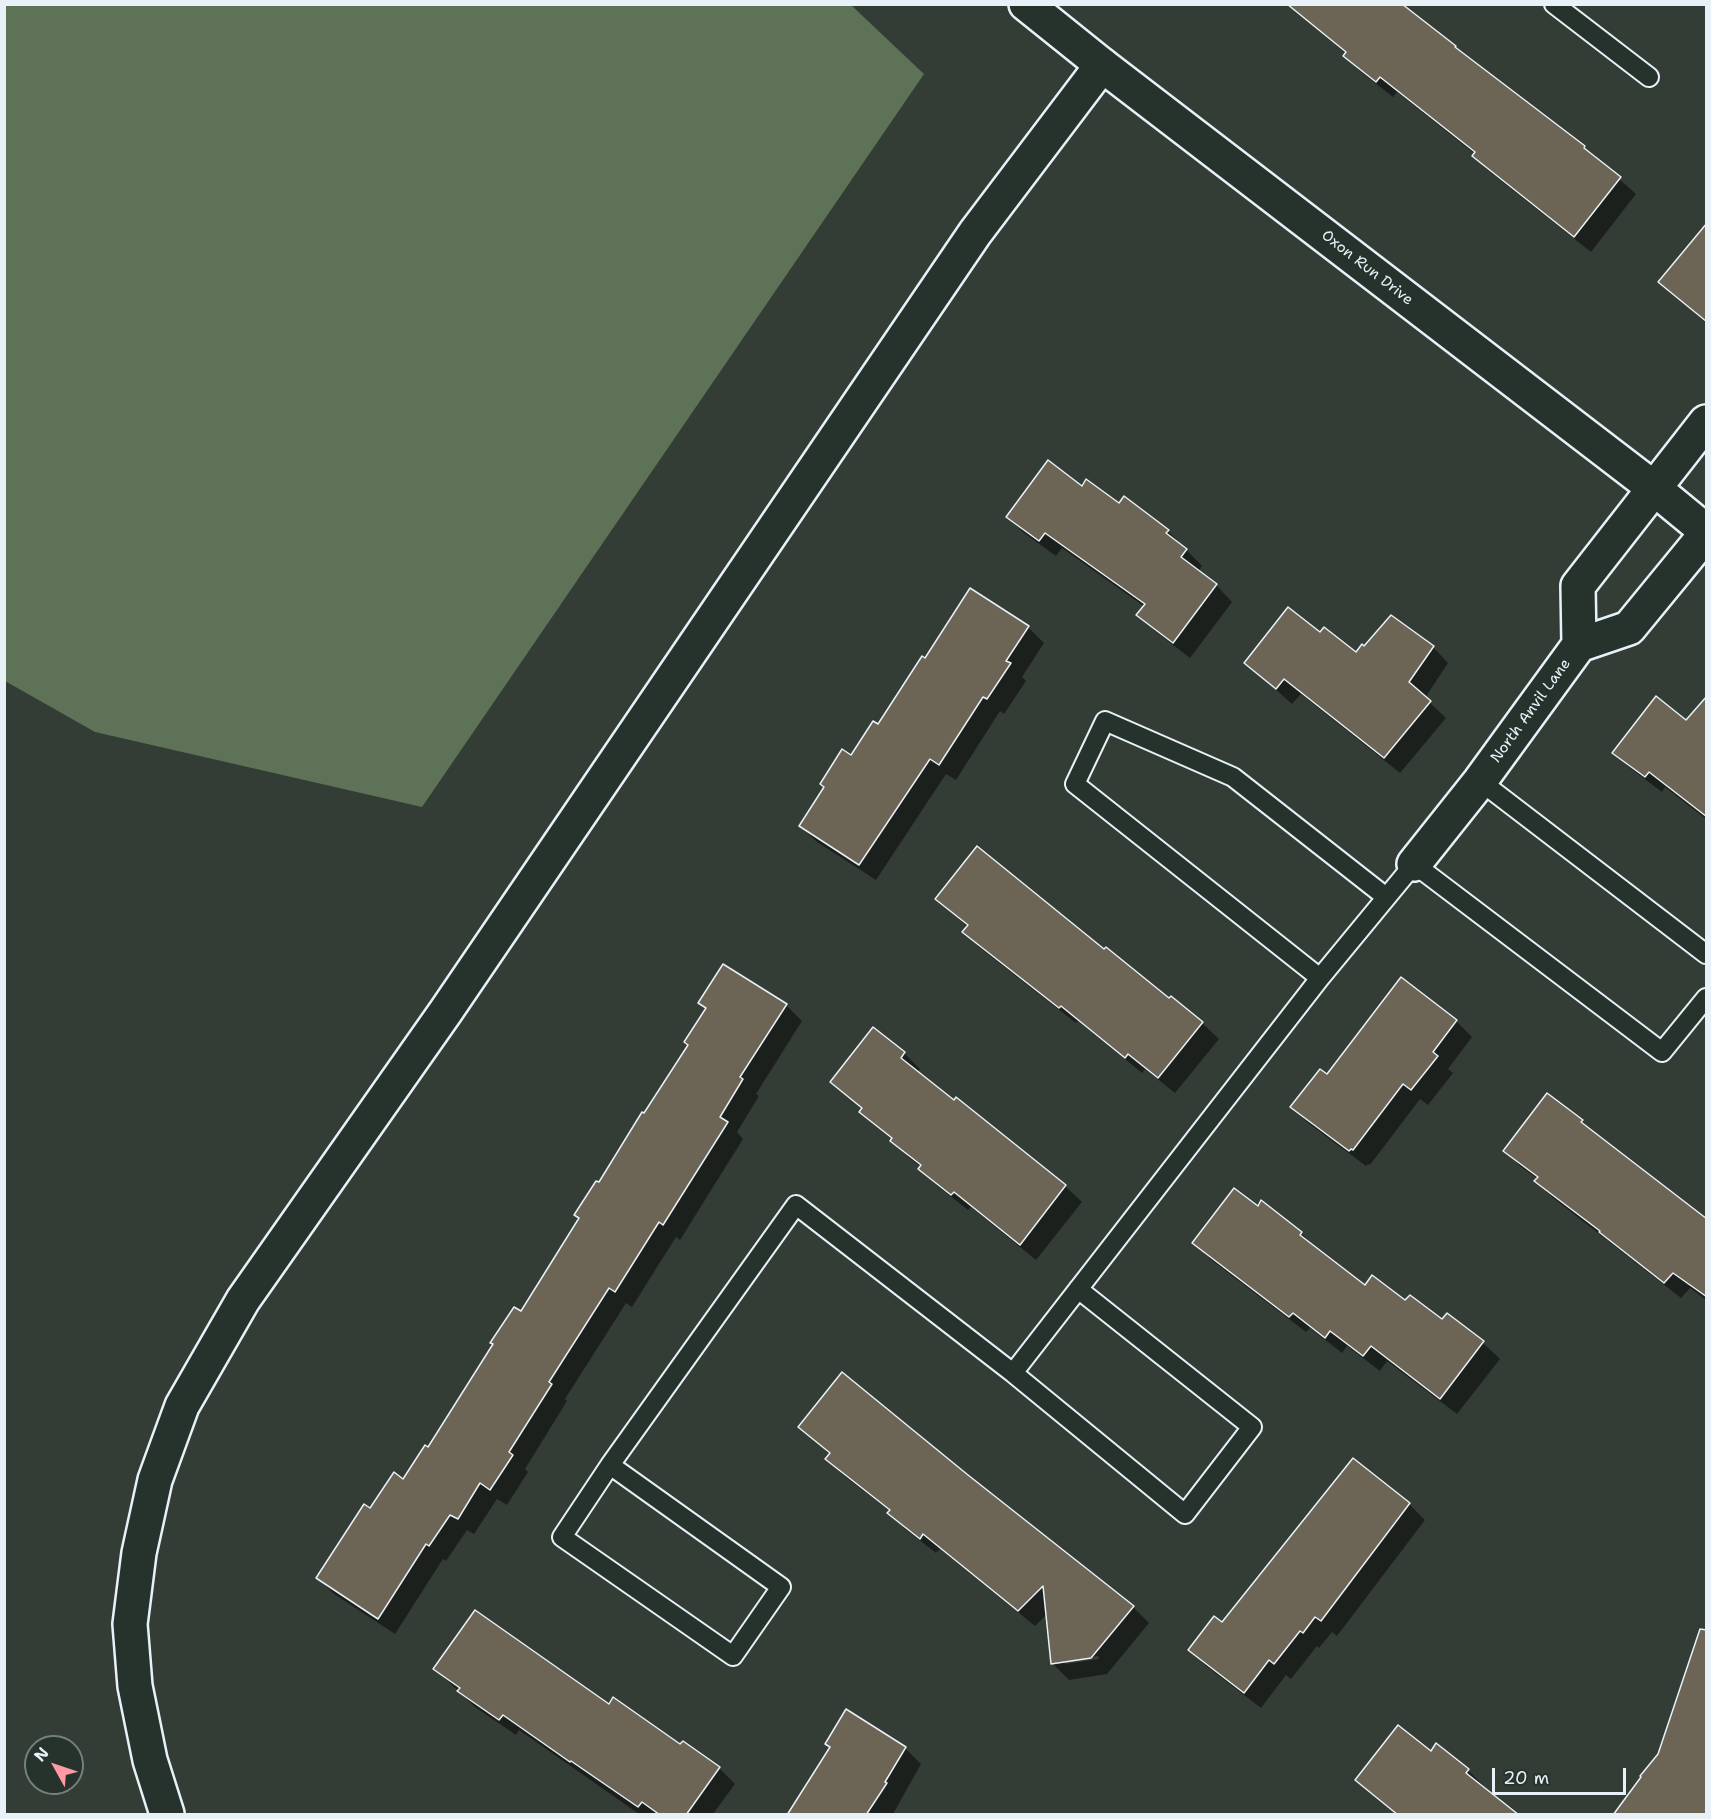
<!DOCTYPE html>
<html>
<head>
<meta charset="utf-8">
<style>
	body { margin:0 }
	#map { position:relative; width:1711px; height:1819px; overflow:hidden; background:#343d35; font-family:"Shantell Sans",sans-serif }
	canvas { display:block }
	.frame { position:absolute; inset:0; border:6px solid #e8f1f8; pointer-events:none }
	.north { position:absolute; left:24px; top:1735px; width:60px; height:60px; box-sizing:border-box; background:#26332d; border:2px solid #747f7e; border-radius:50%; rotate:310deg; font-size:16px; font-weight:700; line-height:24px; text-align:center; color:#e8f1f8 }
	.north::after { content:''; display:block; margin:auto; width:21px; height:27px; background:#ff9aa2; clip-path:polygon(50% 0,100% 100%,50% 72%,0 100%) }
	.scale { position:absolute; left:1492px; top:1768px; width:134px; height:27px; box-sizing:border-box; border:3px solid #e8f1f8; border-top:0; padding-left:8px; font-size:18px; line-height:21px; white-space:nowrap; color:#e8f1f8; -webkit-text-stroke:4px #26332d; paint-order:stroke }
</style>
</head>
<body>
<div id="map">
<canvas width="1711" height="1819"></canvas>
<div class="frame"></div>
<div class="north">N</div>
<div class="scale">20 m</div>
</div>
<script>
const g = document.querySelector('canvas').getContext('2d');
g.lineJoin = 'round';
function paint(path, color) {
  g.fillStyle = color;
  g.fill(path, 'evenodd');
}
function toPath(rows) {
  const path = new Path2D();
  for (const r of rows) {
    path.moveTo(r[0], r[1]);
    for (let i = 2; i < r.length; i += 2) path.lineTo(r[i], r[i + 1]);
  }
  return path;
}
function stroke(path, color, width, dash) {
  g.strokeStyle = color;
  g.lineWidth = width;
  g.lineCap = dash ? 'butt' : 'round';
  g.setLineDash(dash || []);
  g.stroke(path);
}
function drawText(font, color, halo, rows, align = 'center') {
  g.font = font + ' "Shantell Sans",sans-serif';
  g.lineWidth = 4.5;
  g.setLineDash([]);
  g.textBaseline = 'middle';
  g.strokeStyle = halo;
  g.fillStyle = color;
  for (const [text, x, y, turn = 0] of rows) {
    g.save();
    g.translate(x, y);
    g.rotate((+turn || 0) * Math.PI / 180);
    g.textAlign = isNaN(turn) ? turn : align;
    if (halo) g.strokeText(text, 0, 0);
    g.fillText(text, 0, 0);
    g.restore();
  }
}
paint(toPath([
	[5,4,851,5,924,74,422,807,95,732,5,681]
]), '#5d7256');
paint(toPath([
	[1311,22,1463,56,1584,148,1636,194,1591,252,1490,172,1474,156,1475,154,1397,92,1393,97,1361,72,1345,56,1346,54],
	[1706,225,1706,323,1660,282],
	[1083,488,1168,531,1202,566,1198,572,1216,585,1232,602,1190,658,1155,631,1138,615,1145,607,1062,548,1056,556,1024,533,1008,517],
	[1028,627,1044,643,1022,677,1026,681,1004,714,1000,711,956,780,946,774,876,880,817,842,800,826,852,757,879,726,925,660],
	[1320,634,1356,655,1433,647,1448,663,1425,698,1446,718,1400,773,1301,694,1292,704,1246,663],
	[1687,722,1706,724,1706,819,1665,787,1662,792,1630,768,1614,752],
	[937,899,1105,951,1169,1000,1171,998,1202,1023,1219,1039,1175,1093,1145,1069,1142,1073,1078,1021,1076,1023,980,948,964,932,968,927],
	[700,1003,786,1005,802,1021,756,1094,759,1096,737,1132,743,1139,680,1240,676,1237,632,1307,626,1303,565,1399,567,1401,525,1469,528,1472,507,1505,497,1499,474,1534,467,1530,446,1561,443,1559,395,1634,334,1594,318,1578,370,1510,404,1481,428,1450,521,1313,580,1219,599,1184,689,1045,707,1010],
	[1456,1021,1472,1037,1448,1069,1453,1073,1428,1105,1420,1099,1370,1165,1368,1164,1366,1166,1308,1123,1292,1107,1328,1077],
	[904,1053,920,1069,917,1073,954,1102,956,1099,1065,1186,1082,1202,1036,1260,971,1207,968,1210,936,1185,920,1169,921,1167,908,1157,893,1140,861,1111,863,1109,832,1082],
	[1582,1121,1598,1138,1706,1221,1706,1300,1690,1288,1681,1298,1552,1197,1536,1181,1538,1179,1521,1167,1505,1151],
	[1258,1208,1301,1233,1317,1249,1365,1287,1406,1302,1442,1321,1448,1315,1483,1343,1500,1359,1457,1414,1387,1361,1380,1371,1347,1346,1342,1353,1310,1328,1306,1332,1210,1259,1194,1243],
	[800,1427,1133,1607,1149,1623,1107,1674,1069,1680,1053,1664,1047,1614,1035,1626,940,1549,936,1553,905,1529,890,1511,843,1475,827,1459,830,1455],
	[1098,1656,1099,1659,1065,1664,1065,1661],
	[1409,1504,1425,1520,1337,1636,1332,1632,1319,1648,1317,1646,1291,1679,1286,1675,1261,1708,1206,1666,1190,1650,1223,1624],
	[435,1669,609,1706,719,1768,735,1784,713,1814,639,1814,519,1730,516,1735,475,1707],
	[905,1748,921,1764,893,1814,789,1814],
	[1431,1753,1468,1770,1484,1786,1483,1788,1512,1814,1396,1814,1357,1780]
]), '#0007');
const building = toPath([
	[1287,4,1402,4,1456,46,1455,47,1585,146,1584,148,1621,177,1574,237,1472,156,1475,152,1380,77,1376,82,1343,56,1346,52,1287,4],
	[1707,223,1707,322,1658,282,1707,223],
	[1048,460,1082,486,1086,479,1119,503,1124,496,1169,530,1166,533,1187,549,1181,557,1217,584,1173,643,1136,615,1145,604,1045,533,1039,541,1006,517,1048,460],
	[970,588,1029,626,1006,661,1011,663,987,699,983,697,939,765,930,759,859,865,799,826,824,787,820,784,842,749,851,755,873,721,878,724,922,656,925,658,970,588],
	[1288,607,1320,632,1324,627,1356,652,1362,644,1364,646,1391,615,1434,646,1409,682,1431,701,1384,758,1284,679,1276,689,1244,663,1288,607],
	[1656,696,1686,720,1707,696,1707,817,1649,772,1645,777,1612,753,1656,696],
	[977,846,1104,949,1106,947,1169,998,1171,996,1203,1022,1158,1078,1128,1054,1125,1058,1061,1006,1059,1008,962,932,968,925,935,899,977,846],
	[723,964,787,1004,740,1077,743,1079,720,1117,728,1122,663,1225,659,1222,615,1292,609,1288,549,1382,552,1384,509,1452,513,1455,490,1490,480,1483,458,1519,450,1515,429,1546,426,1544,378,1619,316,1578,364,1504,370,1508,394,1472,403,1479,425,1445,428,1447,493,1344,490,1343,514,1307,521,1311,579,1218,574,1215,596,1181,599,1182,642,1112,644,1113,688,1045,684,1042,706,1008,698,1003,723,964],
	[1401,977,1457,1020,1433,1052,1438,1056,1411,1090,1403,1084,1353,1150,1351,1149,1349,1151,1290,1107,1320,1069,1327,1074,1401,977],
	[873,1027,905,1052,901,1058,954,1100,956,1097,1066,1185,1020,1245,954,1192,951,1195,918,1169,921,1165,890,1141,892,1138,859,1112,862,1108,830,1082,873,1027],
	[1547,1093,1583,1120,1581,1122,1707,1219,1707,1297,1673,1273,1664,1283,1599,1232,1600,1231,1534,1181,1538,1177,1503,1151,1547,1093],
	[1234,1188,1258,1206,1261,1200,1302,1232,1300,1235,1365,1285,1372,1275,1405,1300,1410,1295,1442,1319,1447,1313,1484,1341,1440,1399,1371,1346,1363,1356,1330,1331,1325,1338,1293,1313,1289,1317,1192,1243,1234,1188],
	[842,1372,968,1475,1134,1606,1091,1658,1051,1664,1043,1586,1018,1611,923,1534,920,1539,887,1513,890,1510,825,1459,830,1453,798,1427,842,1372],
	[1353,1458,1410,1503,1321,1621,1315,1617,1303,1633,1300,1631,1274,1664,1269,1660,1244,1693,1188,1650,1214,1616,1222,1622,1353,1458],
	[475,1610,609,1704,613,1697,680,1744,683,1741,720,1767,686,1815,660,1815,642,1802,638,1807,571,1761,570,1762,503,1715,499,1720,457,1691,460,1688,433,1669,475,1610],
	[1700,1629,1707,1630,1707,1815,1613,1815,1641,1777,1640,1776,1658,1754,1700,1629],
	[846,1709,906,1747,885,1782,887,1783,866,1815,787,1815,830,1747,825,1744,846,1709],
	[1398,1725,1431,1751,1436,1743,1469,1769,1466,1773,1519,1815,1398,1815,1355,1780,1398,1725]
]);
paint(building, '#6c6454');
stroke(building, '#e8f1f8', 1.5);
const service = toPath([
	[1554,4,1649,77],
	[1480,781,1706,954],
	[1320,978,1075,784,1105,721,1233,777,1386,897],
	[1013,1373,1320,978,1414,864,1662,1052,1706,998],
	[610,1465,796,1205,1013,1373,1185,1514,1252,1427,1078,1289],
	[610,1465,781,1587,733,1656,562,1537,610,1465]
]);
const minor = toPath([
	[1102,65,1655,489,1706,531],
	[1579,645,1629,628,1706,534],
	[1414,864,1480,781,1579,645,1578,586,1706,422]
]);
const tertiary = toPath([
	[167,1814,150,1760,135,1686,130,1624,139,1553,155,1480,182,1406,243,1300,446,1011,975,233,1102,65,1026,4]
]);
stroke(service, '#e8f1f8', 22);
stroke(minor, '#e8f1f8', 38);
stroke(tertiary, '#e8f1f8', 38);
stroke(service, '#26332d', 18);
stroke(minor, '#26332d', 33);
stroke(tertiary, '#26332d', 33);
drawText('15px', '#e8f1f8', '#26332d', [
	["Oxon Run Drive",1367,268,38],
	["North Anvil Lane",1531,711,-54]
]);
</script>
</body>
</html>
